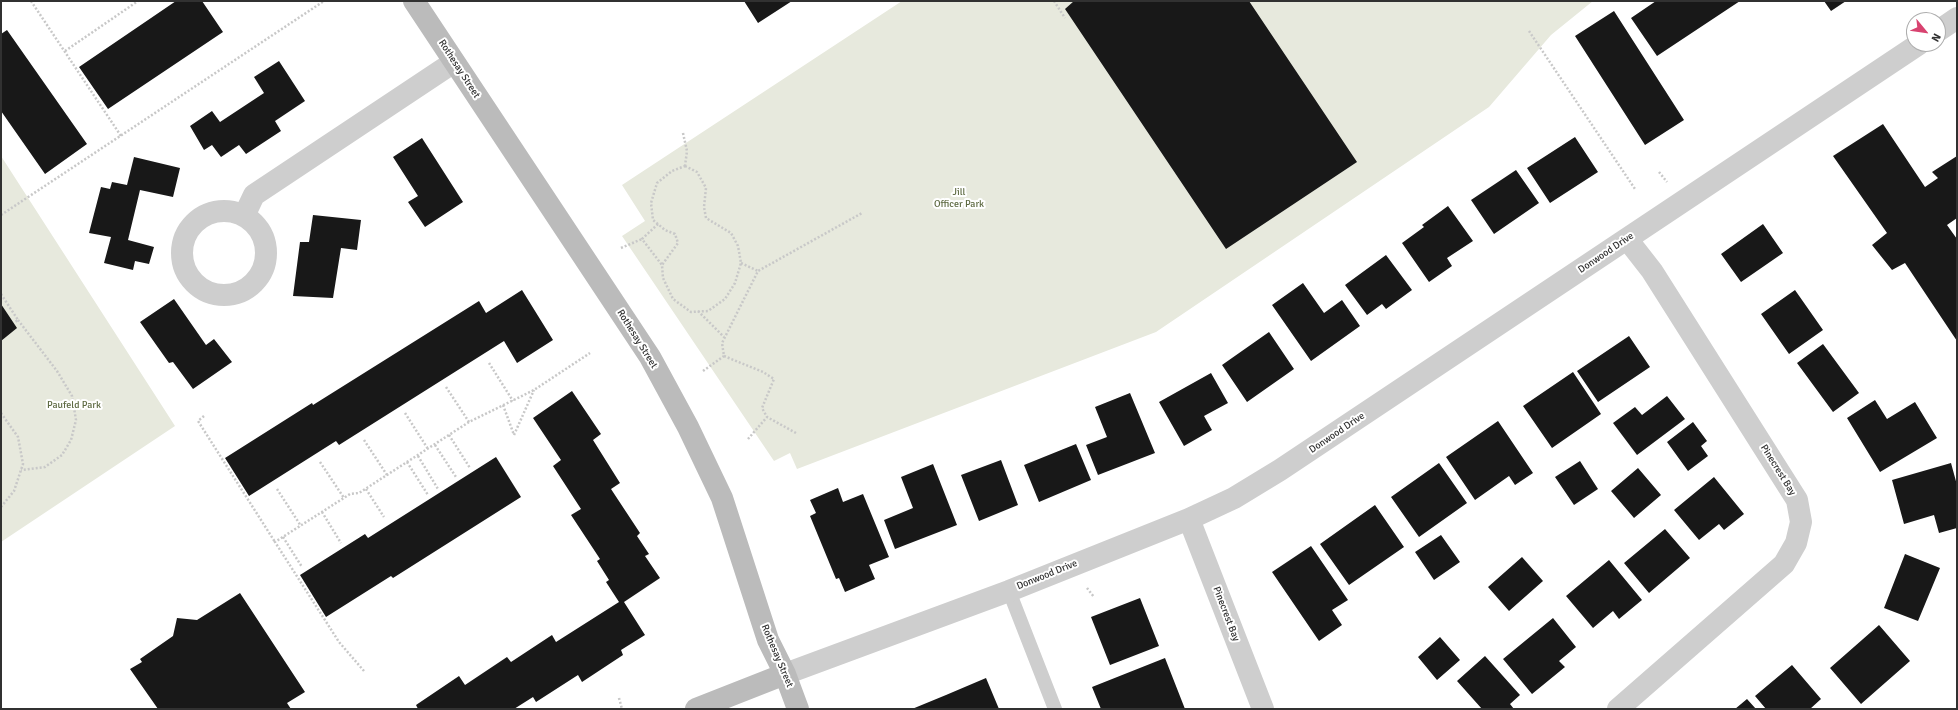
<!DOCTYPE html>
<html>
<head>
<meta charset="utf-8">
<style>
	body { margin:0 }
	#map { position:relative; width:1958px; height:710px; overflow:hidden; background:#fff; font-family:Signika,sans-serif }
	canvas { display:block }
	.frame { position:absolute; inset:0; border:2px solid #313131; pointer-events:none }
	.north { position:absolute; left:1906px; top:12px; width:40px; height:40px; box-sizing:border-box; background:#fff; border:1px solid #adadad; border-radius:50%; rotate:119deg; font-size:11px; font-weight:700; line-height:16px; text-align:center; color:#313131 }
	.north::after { content:''; display:block; margin:auto; width:14px; height:18px; background:#d84370; clip-path:polygon(50% 0,100% 100%,50% 72%,0 100%) }
</style>
</head>
<body>
<div id="map">
<canvas width="1958" height="710"></canvas>
<div class="frame"></div>
<div class="north">N</div>
</div>
<script>
const g = document.querySelector('canvas').getContext('2d');
g.lineJoin = 'round';
function paint(path, color) {
  g.fillStyle = color;
  g.fill(path, 'evenodd');
}
function toPath(rows) {
  const path = new Path2D();
  for (const r of rows) {
    if (r.length === 3) {
      path.moveTo(r[0] + r[2], r[1]);
      path.arc(r[0], r[1], r[2], 0, 2 * Math.PI);
      continue;
    }
    path.moveTo(r[0], r[1]);
    for (let i = 2; i < r.length; i += 2) path.lineTo(r[i], r[i + 1]);
  }
  return path;
}
function stroke(path, color, width, dash) {
  g.strokeStyle = color;
  g.lineWidth = width;
  g.lineCap = dash ? 'butt' : 'round';
  g.setLineDash(dash || []);
  g.stroke(path);
}
function drawText(font, color, halo, rows, align = 'center') {
  g.font = font + ' Signika,sans-serif';
  g.lineWidth = 4;
  g.setLineDash([]);
  g.textBaseline = 'middle';
  g.strokeStyle = halo;
  g.fillStyle = color;
  for (const [text, x, y, turn = 0] of rows) {
    g.save();
    g.translate(x, y);
    g.rotate((+turn || 0) * Math.PI / 180);
    g.textAlign = isNaN(turn) ? turn : align;
    if (halo) g.strokeText(text, 0, 0);
    g.fillText(text, 0, 0);
    g.restore();
  }
}
paint(toPath([
	[902,1,1593,1,1551,35,1489,107,1156,332,797,469,790,453,774,461,622,236,645,221,622,185],
	[1,156,175,426,1,542]
]), '#e7e9dd');
paint(toPath([
	[176,1,202,1,223,32,108,109,79,67],
	[744,1,792,1,758,23],
	[1074,1,1249,1,1357,162,1226,249,1065,9],
	[1656,1,1740,1,1657,56,1631,18],
	[1824,1,1846,1,1831,11],
	[1614,11,1684,120,1645,145,1575,36],
	[7,30,87,144,45,174,1,111,1,34],
	[279,61,305,101,275,121,281,131,246,154,239,145,221,157,212,145,204,150,190,126,212,111,220,122,264,93,254,77],
	[1883,124,1925,187,1938,178,1932,172,1957,156,1957,218,1947,225,1957,239,1957,341,1905,263,1892,270,1872,245,1887,233,1833,156],
	[1575,137,1598,172,1550,203,1527,168],
	[422,138,463,202,425,227,408,202,418,196,393,157],
	[134,157,180,168,173,197,140,190,128,240,154,247,149,264,135,261,133,270,104,263,111,237,89,233,101,187,110,189,112,182,127,185],
	[1516,170,1539,203,1494,234,1471,200],
	[1448,206,1473,241,1447,258,1452,266,1429,282,1402,243,1424,227,1422,225],
	[313,215,361,220,357,250,341,248,333,298,293,296,300,242,309,242],
	[1763,224,1783,253,1741,282,1721,254],
	[1386,255,1412,290,1386,309,1382,304,1367,315,1345,285],
	[1303,283,1324,313,1342,300,1360,326,1311,361,1272,305],
	[522,290,553,340,517,363,504,341,339,445,336,441,249,496,225,458,312,403,313,405,479,301,486,313],
	[1795,290,1823,330,1789,354,1761,314],
	[174,299,206,345,214,339,232,362,193,389,173,362,169,363,140,322],
	[1,304,17,328,1,341],
	[1269,332,1294,369,1247,402,1222,365],
	[1629,336,1650,367,1598,402,1577,371],
	[1823,344,1859,393,1833,412,1797,363],
	[1573,372,1601,414,1552,448,1523,406],
	[1211,373,1228,403,1204,416,1212,430,1184,446,1159,402],
	[572,391,601,434,593,440,620,483,611,489,640,533,637,536,649,554,645,556,660,578,624,602,645,635,621,650,623,655,582,682,578,675,536,702,533,697,514,709,418,709,416,705,459,676,465,685,507,657,511,662,552,635,556,642,619,602,606,582,609,580,597,561,600,559,571,515,581,509,553,466,561,460,533,418],
	[1130,393,1155,453,1098,475,1086,445,1107,437,1095,407],
	[1667,396,1685,419,1637,455,1613,423,1635,407,1642,415],
	[1875,400,1887,419,1915,402,1937,438,1880,472,1847,418],
	[1498,421,1533,473,1515,485,1509,476,1475,500,1446,457],
	[1693,422,1707,441,1701,446,1708,456,1688,471,1667,442],
	[1076,444,1091,480,1039,502,1024,465],
	[496,457,521,497,393,578,391,576,326,617,300,575,365,534,368,538],
	[1001,460,1018,505,979,521,961,475],
	[1580,461,1598,489,1574,505,1555,477],
	[1439,463,1467,503,1419,537,1391,497],
	[1951,463,1957,485,1957,528,1939,533,1934,515,1904,524,1892,480],
	[933,464,957,525,895,549,884,520,913,508,901,477],
	[1638,468,1661,495,1634,518,1611,491],
	[1714,477,1744,514,1724,530,1719,524,1699,540,1674,510],
	[838,488,843,502,863,494,889,557,869,565,875,579,845,592,839,578,836,579,810,516,816,513,810,500],
	[1375,505,1404,547,1349,585,1320,544],
	[1665,529,1690,558,1649,593,1624,563],
	[1441,535,1460,562,1434,580,1415,552],
	[1311,546,1348,600,1332,610,1342,625,1319,641,1272,572],
	[1905,554,1940,568,1918,621,1884,608],
	[1522,557,1543,581,1509,611,1488,587],
	[1609,560,1642,600,1619,619,1613,611,1593,628,1566,596],
	[240,593,305,692,287,703,291,709,158,709,130,669,142,662,140,659,173,636,177,618,197,620],
	[1140,598,1159,646,1110,665,1091,617],
	[1553,618,1576,647,1559,661,1565,667,1532,694,1503,659],
	[1879,625,1910,661,1861,704,1830,668],
	[1440,637,1460,660,1437,680,1418,657],
	[1485,656,1520,695,1510,704,1514,709,1482,709,1457,681],
	[1165,658,1185,709,1101,709,1092,687],
	[1792,665,1821,699,1810,709,1766,709,1755,696],
	[986,678,999,709,912,709,946,695],
	[1747,699,1756,709,1735,709]
]), '#181818');
stroke(toPath([
	[31,1,121,136],
	[1054,1,1065,18],
	[1529,31,1635,189],
	[65,51,138,1],
	[683,133,687,151,685,166],
	[685,166,697,172,706,188,704,207,706,218,731,233,738,246,741,263,735,283,725,299,708,311,691,312,673,299,663,278,662,265,678,243,675,234,665,230,653,220,651,203,657,183,672,171,685,166],
	[1659,172,1667,182],
	[1,215,324,1],
	[658,224,642,239,662,265],
	[621,248,642,239],
	[741,263,758,271],
	[1,294,18,320,15,322],
	[698,311,724,337],
	[18,320,57,371,72,396,76,420,71,440,62,455,45,467,21,470],
	[489,363,513,401],
	[703,371,724,356],
	[446,387,469,422],
	[503,405,514,435],
	[1,413,18,437,23,464,14,491,1,507],
	[405,413,428,449],
	[204,416,198,421,275,542],
	[796,433,767,417,762,408,774,379,763,372,724,356,722,343,758,271,862,213],
	[449,435,470,468],
	[514,435,534,390],
	[748,439,767,417],
	[364,440,387,475],
	[435,445,456,477],
	[418,456,438,489],
	[320,462,344,498],
	[407,462,428,495],
	[277,489,301,526],
	[366,489,384,517],
	[322,512,341,543],
	[283,537,302,567],
	[1087,588,1094,597],
	[364,671,339,642,275,542,350,494,359,493,469,422,534,390,590,353],
	[619,698,622,709]
]), '#c8c8c8', 2.5, [2, 2]);
stroke(toPath([
	[1009,591,1055,709]
]), '#cecece', 14);
stroke(toPath([
	[1938,31,1957,18],
	[224,253,42],
	[244,216,254,195,454,62],
	[1189,519,1263,709],
	[785,674,1009,591,1189,519,1234,498,1280,470,1919,44],
	[1618,709,1784,564,1796,543,1801,522,1797,500,1652,271,1627,239]
]), '#cecece', 22);
stroke(toPath([
	[414,1,650,357,688,427,722,498,768,640,785,674,798,709],
	[696,709,785,674]
]), '#bbb', 22);
drawText('10px', '#313131', '#fff', [
	["Rothesay Street",459,69,57],
	["Donwood Drive",1606,253,-34],
	["Rothesay Street",637,339,58],
	["Donwood Drive",1337,433,-34],
	["Pinecrest Bay",1778,470,58],
	["Donwood Drive",1047,575,-22],
	["Pinecrest Bay",1226,614,69],
	["Rothesay Street",777,656,67]
]);
drawText('10px', '#5d6941', '#fff', [
	["Jill",959,192],
	["Officer Park",959,204],
	["Paufeld Park",74,405]
]);
</script>
</body>
</html>
